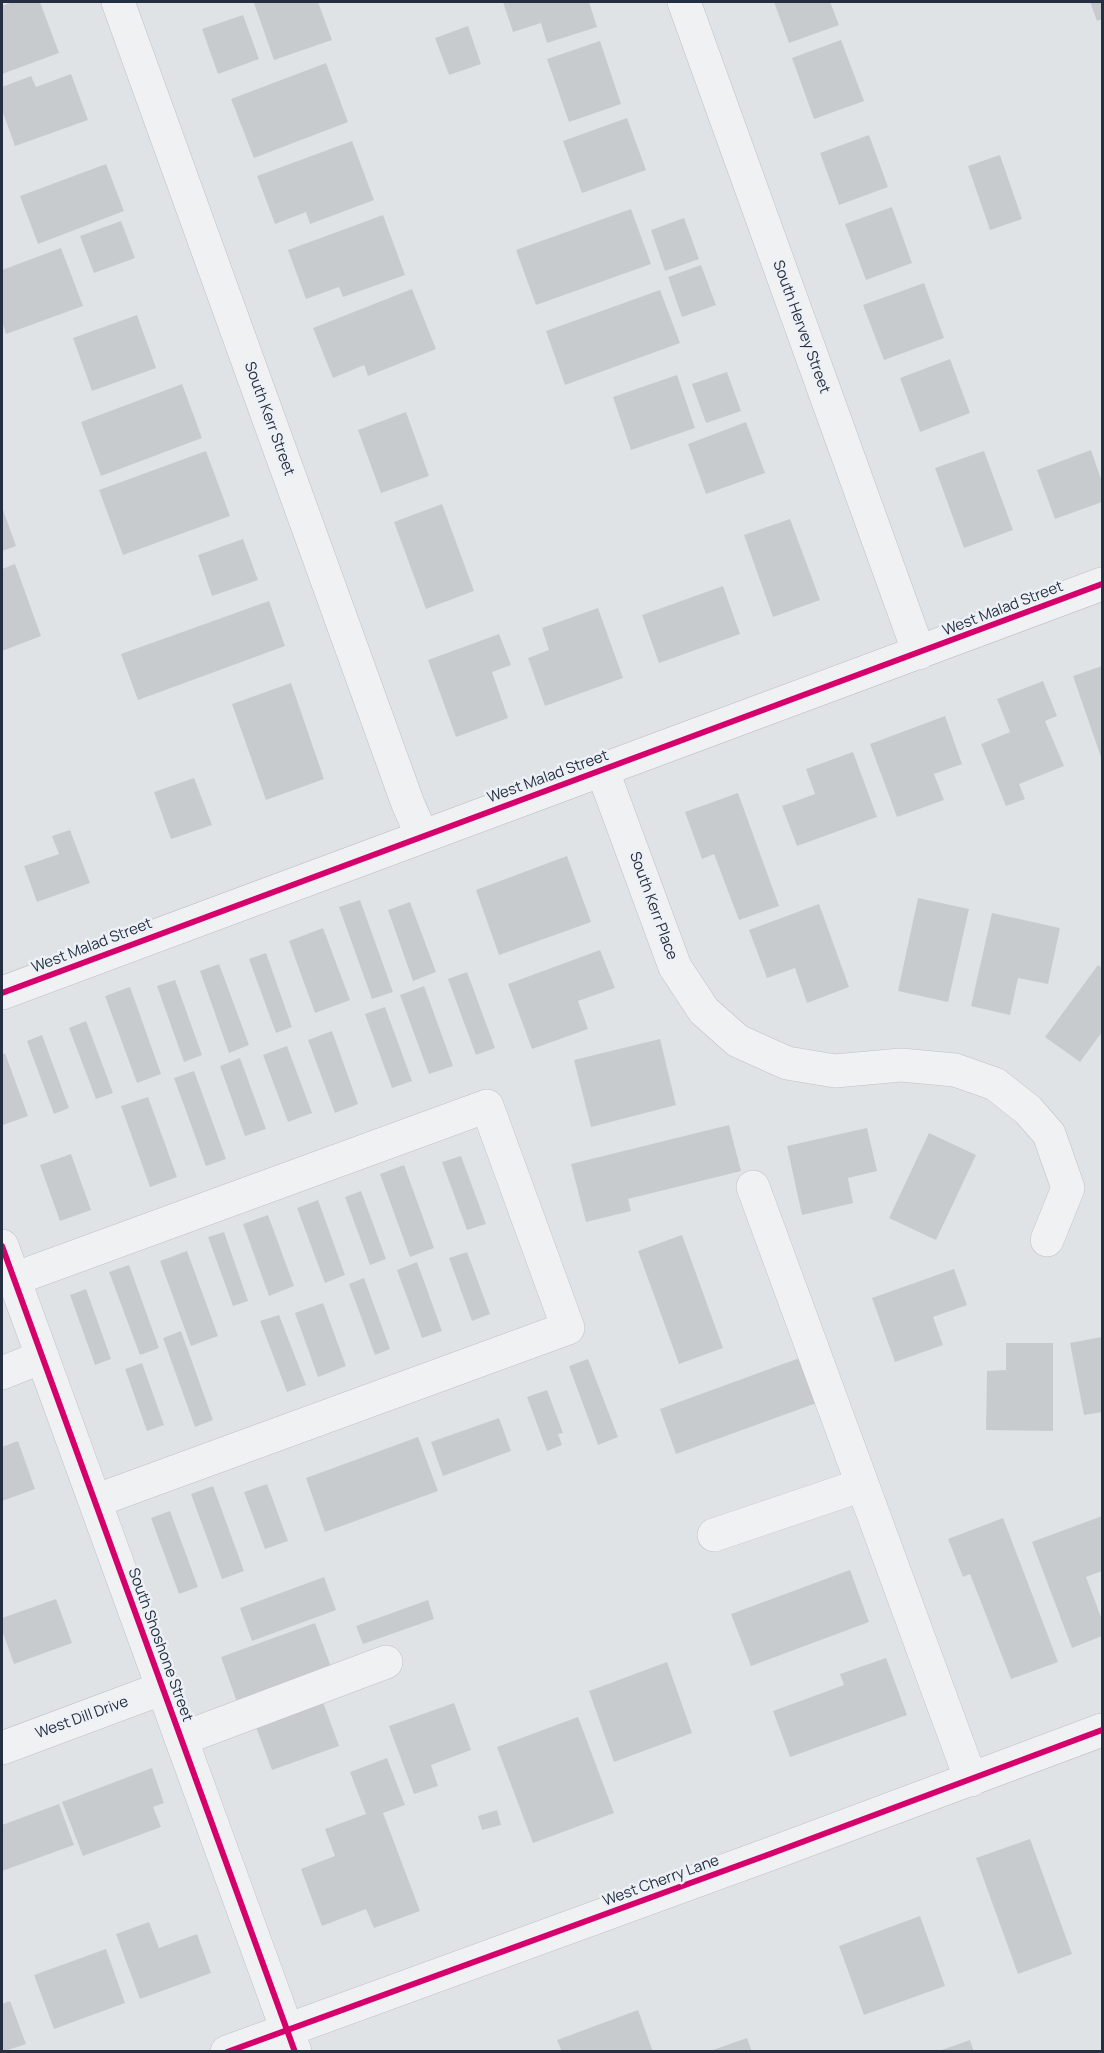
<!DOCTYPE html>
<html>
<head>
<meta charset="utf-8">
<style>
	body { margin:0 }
	#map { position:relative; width:1104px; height:2053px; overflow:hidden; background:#e0e3e6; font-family:Manrope,sans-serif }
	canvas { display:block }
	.frame { position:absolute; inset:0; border:3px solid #252f41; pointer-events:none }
</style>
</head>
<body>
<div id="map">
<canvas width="1104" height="2053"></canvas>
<div class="frame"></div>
</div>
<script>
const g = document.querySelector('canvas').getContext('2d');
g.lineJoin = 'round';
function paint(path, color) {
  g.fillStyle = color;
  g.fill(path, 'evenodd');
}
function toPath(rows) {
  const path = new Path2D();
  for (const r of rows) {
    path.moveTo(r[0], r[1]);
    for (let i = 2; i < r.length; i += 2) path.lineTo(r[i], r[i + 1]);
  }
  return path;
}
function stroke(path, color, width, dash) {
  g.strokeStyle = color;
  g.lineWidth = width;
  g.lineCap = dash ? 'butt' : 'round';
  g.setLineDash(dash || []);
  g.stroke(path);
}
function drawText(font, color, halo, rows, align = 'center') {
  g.font = font + ' Manrope,sans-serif';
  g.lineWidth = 5;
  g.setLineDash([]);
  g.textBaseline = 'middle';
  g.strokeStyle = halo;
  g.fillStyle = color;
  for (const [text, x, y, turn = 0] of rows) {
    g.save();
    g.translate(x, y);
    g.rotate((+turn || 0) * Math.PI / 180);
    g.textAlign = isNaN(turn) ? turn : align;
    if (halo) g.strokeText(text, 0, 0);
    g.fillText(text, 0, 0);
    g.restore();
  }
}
paint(toPath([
	[13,2,40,2,59,53,2,74,2,6],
	[258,2,318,2,332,40,274,60,254,3],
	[503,2,589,2,597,27,547,43,541,23,513,32],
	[774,2,830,2,839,25,789,43],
	[1090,2,1102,2,1102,19,1097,21],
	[243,15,259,59,218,74,202,29],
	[468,26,481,64,449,75,435,38],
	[841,40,864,101,814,119,792,58],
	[600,41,621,104,569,122,547,59],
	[326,63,348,122,254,158,231,99],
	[71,74,88,120,15,146,2,110,2,87,31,76,36,87],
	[627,118,646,170,582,193,563,141],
	[869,135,888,187,839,205,820,153],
	[352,141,374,200,310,224,306,212,275,224,257,176],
	[1000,155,1022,219,990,230,968,166],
	[106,164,124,211,38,244,20,196],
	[892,207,912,263,866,280,845,224],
	[631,209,651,264,536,305,516,250],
	[383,215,405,275,343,297,339,287,306,299,288,250],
	[684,218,699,259,665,271,651,230],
	[121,221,135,258,94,273,80,236],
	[61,248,83,306,6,334,2,321,2,270],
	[701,265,716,305,682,317,668,277],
	[924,283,944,338,884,360,863,305],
	[412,289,436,349,368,376,364,365,333,378,313,328],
	[660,290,680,343,565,385,546,331],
	[137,315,156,368,92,391,73,338],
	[950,359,970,413,920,432,900,378],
	[727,372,741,411,706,423,692,384],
	[677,375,695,428,631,450,613,397],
	[182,384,202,438,101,476,81,422],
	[406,412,429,476,381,493,358,430],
	[746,422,765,473,706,494,688,444],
	[1091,450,1102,482,1102,502,1055,519,1037,470],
	[206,451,230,516,123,555,99,490],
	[984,451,1013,530,964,548,935,468],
	[442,504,474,591,426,609,394,522],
	[2,507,16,546,2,551],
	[790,519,820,600,773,617,744,535],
	[243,539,258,580,212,596,198,555],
	[15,564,41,636,2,651,2,569],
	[723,586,740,634,659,663,642,615],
	[269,601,285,646,138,700,121,654],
	[598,608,623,678,545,706,528,658,549,650,542,628],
	[499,634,511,665,492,672,508,718,456,737,428,660],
	[1102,666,1102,760,1073,676],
	[1043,681,1057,716,1045,721,1064,766,1019,784,1025,799,1006,806,981,744,1010,732,997,699],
	[291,683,324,779,266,800,232,704],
	[945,716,962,764,934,774,944,800,897,817,870,744],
	[853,752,877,817,797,846,782,806,815,794,806,769],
	[194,778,212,825,171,839,154,792],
	[738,793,779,906,739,920,714,854,702,859,685,812],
	[70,830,90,883,37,902,24,866,59,854,52,836],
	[567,856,591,922,499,955,476,890],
	[918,898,969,909,948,1002,898,991],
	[360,900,393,992,372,999,339,907],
	[410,902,436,972,413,981,388,910],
	[819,904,849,987,807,1003,795,968,767,978,749,930],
	[992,913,1060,928,1048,984,1018,978,1010,1015,971,1006],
	[323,928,350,1000,315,1013,289,941],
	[600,950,615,988,578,1001,588,1029,532,1049,508,984],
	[266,953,292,1027,276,1033,249,959],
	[219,964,249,1045,229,1053,200,971],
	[1098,965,1102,968,1102,1032,1080,1062,1045,1037],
	[467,972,495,1048,476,1055,448,979],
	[175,980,202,1055,184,1062,157,986],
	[424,986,453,1066,429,1074,400,995],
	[130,987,161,1074,137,1083,105,996],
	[385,1007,412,1081,392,1088,365,1014],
	[86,1021,113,1093,96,1099,69,1028],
	[332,1031,358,1104,335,1113,308,1040],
	[42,1035,69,1108,54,1114,27,1041],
	[660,1039,676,1105,591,1127,574,1060],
	[287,1046,312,1113,288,1122,263,1055],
	[5,1053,28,1116,3,1125,2,1121,2,1055],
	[240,1058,266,1129,245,1136,220,1066],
	[194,1071,226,1159,206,1166,174,1078],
	[148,1097,177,1177,150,1187,121,1106],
	[729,1125,741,1171,628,1199,631,1211,586,1222,571,1164],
	[867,1128,877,1171,848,1178,853,1203,802,1215,787,1146],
	[929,1133,976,1155,936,1240,889,1218],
	[71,1154,91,1210,60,1221,40,1165],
	[461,1156,486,1224,467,1230,442,1162],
	[404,1165,434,1248,410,1257,380,1174],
	[361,1191,386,1259,370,1265,345,1197],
	[318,1200,345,1275,325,1283,297,1208],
	[268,1215,294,1286,269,1296,243,1224],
	[224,1232,248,1301,233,1306,208,1237],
	[682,1235,723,1348,679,1364,638,1251],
	[187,1251,218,1336,191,1346,160,1261],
	[467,1252,490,1314,472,1321,449,1258],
	[417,1262,442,1331,422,1338,397,1270],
	[129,1265,159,1348,140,1355,109,1272],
	[954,1269,967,1305,933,1317,943,1345,895,1362,872,1298],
	[364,1278,390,1349,375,1355,349,1284],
	[86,1289,111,1359,95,1365,70,1295],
	[323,1303,346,1366,318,1377,295,1313],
	[279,1315,306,1385,287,1392,260,1321],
	[181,1331,213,1420,195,1427,163,1338],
	[1102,1337,1102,1412,1084,1415,1070,1343],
	[1006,1343,1053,1343,1053,1431,986,1430,987,1371,1006,1370],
	[805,1356,822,1401,676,1454,660,1409],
	[588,1359,618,1437,598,1445,569,1366],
	[142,1363,164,1425,147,1431,125,1369],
	[547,1390,563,1433,558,1434,562,1445,547,1451,527,1397],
	[499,1418,511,1451,443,1476,431,1442],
	[418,1437,438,1491,325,1532,306,1478],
	[18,1441,35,1489,2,1501,2,1447],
	[267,1484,288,1541,265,1549,244,1492],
	[213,1486,244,1571,222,1579,191,1494],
	[170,1511,198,1587,179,1594,151,1518],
	[1102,1516,1102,1571,1086,1577,1102,1620,1102,1636,1072,1648,1032,1542],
	[1003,1518,1058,1662,1011,1679,970,1574,963,1577,948,1539],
	[850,1570,869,1622,751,1666,731,1614],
	[324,1577,336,1610,252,1641,240,1608],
	[56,1599,72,1643,14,1664,2,1630,2,1618],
	[428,1600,434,1619,363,1644,356,1626],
	[315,1623,331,1667,237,1702,221,1657],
	[886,1658,907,1715,790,1757,773,1711,844,1685,840,1674],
	[667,1662,692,1733,614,1762,589,1691],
	[323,1702,339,1746,272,1770,256,1727],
	[454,1703,471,1750,431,1765,438,1786,414,1794,389,1726],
	[578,1717,614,1813,533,1843,497,1747],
	[387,1758,405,1805,383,1813,420,1911,374,1928,366,1909,322,1926,301,1869,335,1856,325,1829,366,1814,350,1772],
	[152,1768,164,1803,153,1807,161,1827,83,1856,62,1802],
	[59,1804,74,1845,2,1871,2,1825],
	[497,1810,501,1825,482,1830,478,1816],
	[1030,1839,1072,1954,1018,1974,976,1858],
	[920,1916,945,1986,864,2015,839,1946],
	[149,1922,159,1948,197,1934,211,1973,140,1999,116,1934],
	[106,1949,125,2003,54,2029,34,1975],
	[10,2001,26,2044,2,2052,2,2004],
	[638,2010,653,2052,562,2052,557,2040],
	[747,2038,752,2052,710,2052,710,2051],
	[970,2040,974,2052,939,2052,939,2051]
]), '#c8cbce');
const minor = toPath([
	[118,2,408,804,422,836],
	[684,2,919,653],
	[602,769,675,967,704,1011,738,1041,787,1063,835,1071,901,1065,955,1070,995,1084,1028,1110,1049,1134,1068,1188,1047,1240],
	[2,993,1102,584],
	[753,1187,971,1780],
	[2,1246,295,2052],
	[14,1279,487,1106,568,1328,95,1501],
	[2,1373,42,1357],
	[714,1535,862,1485],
	[181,1739,386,1662],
	[2,1748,163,1688],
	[227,2052,770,1854,1102,1730]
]);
stroke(minor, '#bec1c4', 34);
stroke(minor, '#eff1f3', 33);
stroke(toPath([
	[2,993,1102,584],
	[2,1246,295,2052],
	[227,2052,770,1854,1102,1730]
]), '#d6006c', 6);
drawText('15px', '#252f41', '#edf1f6', [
	["South Hervey Street",801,327,70],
	["South Kerr Street",269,419,70],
	["West Malad Street",1003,609,-21],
	["West Malad Street",548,777,-20],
	["South Kerr Place",653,906,70],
	["West Malad Street",92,946,-21],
	["South Shoshone Street",160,1645,70],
	["West Dill Drive",82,1718,-20],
	["West Cherry Lane",661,1881,-20]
]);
</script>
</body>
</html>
